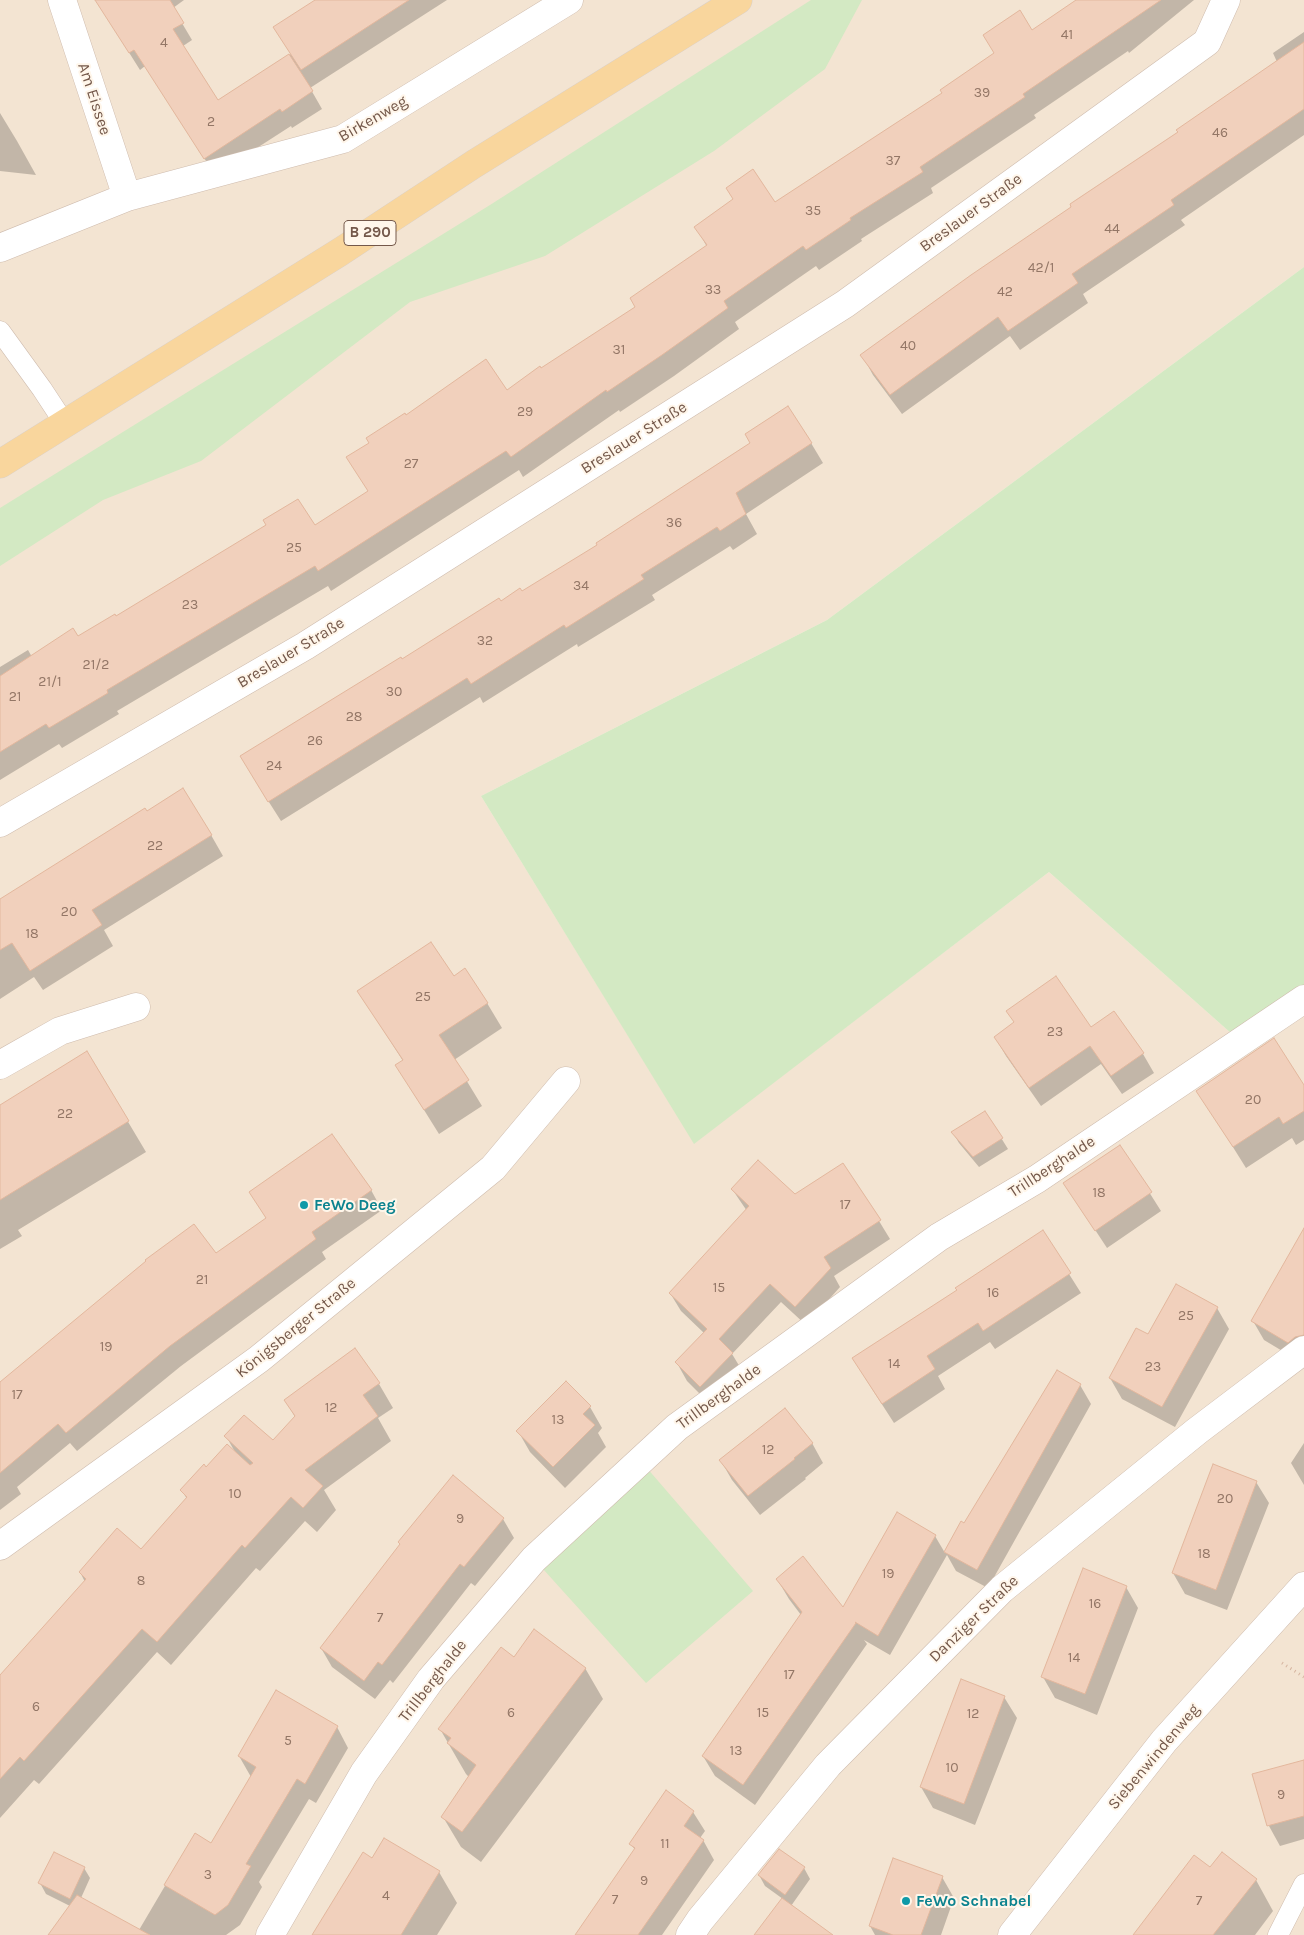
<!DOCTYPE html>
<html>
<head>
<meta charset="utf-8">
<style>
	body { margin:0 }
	canvas { display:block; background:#fcf2e4 }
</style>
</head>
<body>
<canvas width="1304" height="1935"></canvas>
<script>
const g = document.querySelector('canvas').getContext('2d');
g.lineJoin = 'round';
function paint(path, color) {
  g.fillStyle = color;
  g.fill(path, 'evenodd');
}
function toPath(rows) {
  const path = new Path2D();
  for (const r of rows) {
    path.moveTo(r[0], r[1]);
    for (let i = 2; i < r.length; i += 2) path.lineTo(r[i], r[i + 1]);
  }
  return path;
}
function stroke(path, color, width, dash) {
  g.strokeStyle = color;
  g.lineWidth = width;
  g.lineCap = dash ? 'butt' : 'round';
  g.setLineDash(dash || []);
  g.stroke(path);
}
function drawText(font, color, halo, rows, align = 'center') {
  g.font = font + ' Karla,sans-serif';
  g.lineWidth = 4;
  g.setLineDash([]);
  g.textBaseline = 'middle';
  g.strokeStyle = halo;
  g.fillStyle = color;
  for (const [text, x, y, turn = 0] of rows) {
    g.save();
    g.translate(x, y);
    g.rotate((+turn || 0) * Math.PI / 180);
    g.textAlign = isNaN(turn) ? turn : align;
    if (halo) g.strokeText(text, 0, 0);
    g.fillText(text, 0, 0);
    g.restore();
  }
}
paint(toPath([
	[0,0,1304,0,1304,267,827,620,481,796,694,1143,1049,872,1241,1042,1304,999,1304,1935,0,1935]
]), '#f3e4d2');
paint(toPath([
	[811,0,862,0,825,69,714,151,545,256,410,302,201,461,103,500,0,566,0,508,490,205],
	[1304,267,1304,996,1241,1042,1049,872,694,1144,481,796,827,620],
	[640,1460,753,1591,646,1683,534,1559]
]), '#d3e9c3');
paint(toPath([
	[96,0,184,0,173,8,192,40,183,46,218,102,291,54,276,30,321,0,447,0,310,88,322,109,292,128,291,126,215,175,145,66,140,70],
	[1078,0,1194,0,1129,53,1128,51,1034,115,1036,118,931,188,933,193,861,239,862,241,819,270,816,266,735,322,739,329,674,376,620,412,619,410,523,477,519,470,331,591,328,586,117,711,119,714,62,748,59,744,0,780,0,667,28,650,32,657,78,638,116,618,314,527,369,492,370,443,405,416,506,391,541,370,636,307,707,247,696,227,774,204,943,94],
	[1304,32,1304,135,1181,220,1185,225,1083,294,1088,303,1020,350,1010,336,902,414,873,375,862,355,1179,133,1277,62,1273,53],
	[0,113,17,141,36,175,0,171],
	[811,443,823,463,746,514,757,534,733,550,730,546,652,595,655,600,578,647,577,644,483,703,480,697,281,821,253,777,402,661,501,603],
	[147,812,211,835,223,856,104,930,113,946,43,990,34,977,0,999,0,901],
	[454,978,487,1003,502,1028,454,1060,482,1106,439,1134,396,1065,403,1061,359,992],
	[1008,1011,1091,1028,1143,1054,1154,1073,1122,1094,1101,1064,1041,1106,1006,1056,995,1037,1015,1023],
	[87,1053,146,1152,18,1230,22,1236,0,1249,0,1116],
	[1304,1087,1304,1140,1296,1145,1292,1138,1246,1168,1198,1091],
	[985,1112,1008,1149,979,1167,959,1143,953,1133],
	[1120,1146,1161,1211,1107,1248,1065,1184],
	[732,1189,795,1196,879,1221,890,1239,834,1276,840,1287,806,1325,781,1302,732,1354,743,1372,711,1405,687,1381,677,1363,704,1333,681,1311,670,1293,747,1211],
	[371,1190,382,1210,322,1252,326,1259,181,1366,77,1451,70,1443,17,1487,21,1494,0,1510,0,1383,215,1255,267,1219,251,1193],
	[1304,1231,1304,1359,1299,1361,1264,1340,1253,1321],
	[1069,1274,1081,1293,995,1349,990,1342,938,1376,945,1389,894,1423,865,1378],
	[1217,1308,1229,1329,1175,1427,1122,1399,1110,1378,1149,1336],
	[566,1383,590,1407,602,1428,598,1433,606,1447,565,1488,530,1452,518,1431],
	[379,1384,393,1408,378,1418,391,1441,324,1490,336,1510,317,1532,305,1521,260,1571,256,1568,171,1665,157,1652,39,1784,34,1780,0,1818,0,1677,85,1582,80,1572,141,1551,187,1499,182,1491,206,1469,235,1452,226,1436,273,1442,295,1417,286,1401],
	[1080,1385,1091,1404,988,1588,956,1571,947,1555,890,1655,864,1640,867,1644,755,1805,715,1776,703,1756,801,1615,789,1599,777,1579,843,1609,935,1536,945,1553,964,1524],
	[812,1443,823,1463,805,1478,806,1479,760,1515,732,1480,721,1461],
	[1304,1443,1304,1485,1291,1463],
	[453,1477,503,1519,514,1538,475,1586,471,1583,393,1683,390,1680,375,1699,332,1667,321,1648],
	[1256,1482,1269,1503,1227,1610,1185,1594,1173,1573],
	[1126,1587,1138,1608,1097,1715,1055,1698,1043,1677],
	[514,1659,585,1668,603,1699,481,1862,461,1847,443,1817,469,1777,466,1774,440,1729],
	[1004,1697,1017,1718,975,1825,933,1808,921,1787],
	[337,1727,348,1748,316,1803,309,1799,259,1882,262,1887,240,1925,226,1935,49,1935,70,1906,46,1894,40,1883,84,1868,90,1878,81,1898,139,1930,195,1835,212,1844,251,1777,239,1756],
	[1304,1761,1304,1839,1280,1846,1269,1826],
	[693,1812,705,1831,700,1838,703,1840,714,1860,662,1935,581,1935,635,1850,631,1844],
	[780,1850,804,1868,810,1879,791,1906,820,1935,756,1935,783,1899,765,1886,759,1875],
	[372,1860,439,1872,457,1903,437,1935,314,1935],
	[1210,1869,1256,1880,1273,1911,1255,1935,1149,1935],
	[942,1877,954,1898,941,1935,875,1935,870,1926]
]), '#0003');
const building = toPath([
	[95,0,170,0,184,23,173,29,218,100,289,54,313,91,282,112,280,109,204,159,134,50,129,53,95,0],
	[315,0,409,0,301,70,273,27,315,0],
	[1076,0,1161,0,1023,94,1025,97,920,167,923,172,850,218,851,220,806,250,803,246,724,301,728,308,662,355,607,392,606,390,511,457,506,451,318,571,315,566,107,690,108,693,49,728,46,724,0,752,0,676,73,628,78,636,115,614,116,616,266,525,263,520,298,499,315,525,368,491,346,457,369,443,366,438,405,413,406,415,486,359,507,390,540,366,541,368,635,307,630,298,707,245,694,227,733,199,726,188,753,169,775,202,942,93,940,90,994,53,983,35,1020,10,1032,30,1076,0],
	[1304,42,1304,109,1171,200,1174,205,1072,274,1078,283,1008,331,998,317,890,395,860,355,971,275,1071,207,1070,204,1178,132,1176,130,1304,42],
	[788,406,812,443,736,493,746,514,720,531,717,527,641,575,644,579,566,628,564,625,471,684,467,678,268,802,240,756,401,657,402,659,499,598,501,601,520,588,522,591,597,545,596,543,750,443,745,434,788,406],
	[183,788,212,835,92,910,102,925,30,971,12,943,0,950,0,899,145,808,147,811,183,788],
	[431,942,454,976,465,968,488,1003,439,1035,469,1080,424,1110,395,1065,403,1060,357,991,431,942],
	[1056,976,1091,1027,1114,1011,1144,1053,1111,1076,1090,1046,1029,1088,994,1037,1014,1022,1006,1011,1056,976],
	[1274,1038,1304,1085,1304,1111,1283,1124,1279,1117,1233,1147,1196,1091,1274,1038],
	[87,1051,129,1121,0,1200,0,1105,87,1051],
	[985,1111,1003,1138,973,1157,951,1132,985,1111],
	[332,1134,372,1190,312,1232,316,1239,170,1346,66,1433,58,1424,0,1473,0,1382,146,1261,145,1260,194,1224,216,1253,266,1218,249,1192,332,1134],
	[1120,1145,1152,1192,1095,1231,1063,1183,1120,1145],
	[758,1160,795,1194,843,1163,881,1220,824,1257,831,1268,795,1307,770,1284,719,1339,733,1353,700,1387,675,1362,707,1329,669,1293,749,1206,731,1189,758,1160],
	[1304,1228,1304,1335,1295,1337,1288,1343,1251,1321,1304,1228],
	[1043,1230,1071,1273,983,1331,978,1323,927,1356,935,1369,882,1404,852,1358,957,1290,955,1288,1043,1230],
	[1176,1284,1218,1307,1162,1407,1109,1378,1136,1328,1148,1334,1176,1284],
	[355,1348,380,1383,363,1395,378,1416,305,1470,323,1486,303,1508,291,1497,245,1548,242,1545,157,1642,142,1629,24,1761,20,1757,0,1779,0,1675,86,1579,79,1572,117,1528,141,1549,187,1497,180,1490,204,1464,206,1467,227,1444,250,1465,253,1463,224,1436,244,1415,273,1440,295,1416,284,1400,355,1348],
	[1057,1370,1081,1384,977,1570,944,1552,961,1521,964,1523,1057,1370],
	[566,1381,591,1406,583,1414,595,1425,553,1467,516,1431,566,1381],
	[785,1408,813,1443,794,1458,795,1459,748,1496,719,1460,785,1408],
	[1213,1464,1257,1481,1216,1590,1172,1573,1213,1464],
	[453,1475,504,1518,464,1567,460,1564,382,1665,378,1662,364,1681,320,1648,400,1544,398,1542,453,1475],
	[897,1512,936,1535,878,1636,855,1622,856,1623,743,1785,702,1756,802,1612,776,1579,803,1556,843,1607,897,1512],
	[1083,1568,1127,1586,1085,1694,1041,1677,1083,1568],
	[534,1629,586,1668,462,1832,441,1817,476,1765,447,1743,451,1738,438,1729,501,1647,514,1657,534,1629],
	[961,1679,1005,1696,964,1804,920,1787,961,1679],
	[276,1690,338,1726,305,1784,297,1779,246,1864,251,1866,228,1905,215,1915,164,1885,195,1833,211,1843,256,1767,238,1756,276,1690],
	[1304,1760,1304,1816,1267,1826,1252,1774,1304,1760],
	[666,1790,694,1811,684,1826,704,1840,638,1935,575,1935,635,1848,629,1844,666,1790],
	[384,1838,440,1871,401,1935,312,1935,363,1852,372,1858,384,1838],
	[779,1849,805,1867,785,1895,758,1875,779,1849],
	[54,1852,85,1867,70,1899,38,1883,54,1852],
	[1222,1852,1257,1879,1213,1935,1133,1935,1194,1855,1210,1867,1222,1852],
	[893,1858,943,1876,921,1935,893,1935,869,1926,893,1858],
	[77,1895,150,1935,48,1935,77,1895],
	[782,1898,833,1935,754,1935,782,1898]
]);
paint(building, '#f1d0bc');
stroke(building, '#e3b79d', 1);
const service = toPath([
	[0,331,42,389,65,424],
	[1278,1935,1304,1884]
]);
const minor = toPath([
	[62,0,127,197],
	[0,248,127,197,343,139,569,0],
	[0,823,305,646,845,304,1207,42,1226,0],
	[0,1065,60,1031,136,1007],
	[0,1546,259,1359,493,1168,566,1081],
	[270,1935,364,1773,431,1679,534,1559,677,1427,939,1237,1037,1179,1304,999],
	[690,1935,700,1920,828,1765,1002,1589,1197,1431,1304,1350],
	[1012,1935,1164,1741,1304,1586]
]);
const primary = toPath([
	[0,464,340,252,474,164,738,0]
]);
stroke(service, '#cfbcae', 21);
stroke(minor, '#cfbcae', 29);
stroke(primary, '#d8d0cc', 29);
stroke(toPath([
	[1282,1663,1304,1677]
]), '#d5b49f', 3, [1, 4]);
stroke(service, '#fff', 20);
stroke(minor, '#fff', 28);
stroke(primary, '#f9d69d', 28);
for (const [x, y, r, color] of [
	[304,1205,5,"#0f9aa8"],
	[906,1901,5,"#0f9aa8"]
]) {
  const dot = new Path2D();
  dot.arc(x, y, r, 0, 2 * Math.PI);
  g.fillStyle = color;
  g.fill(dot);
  stroke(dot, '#fff6ea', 2);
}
drawText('14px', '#937666', null, [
	["41",1067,35],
	["4",164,43],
	["39",982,93],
	["2",211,122],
	["46",1220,133],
	["37",893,161],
	["35",813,211],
	["44",1112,229],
	["42/1",1041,268],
	["33",713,290],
	["42",1005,292],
	["40",908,346],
	["31",619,350],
	["29",525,412],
	["27",411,464],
	["36",674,523],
	["25",294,548],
	["34",581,586],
	["23",190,605],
	["32",485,641],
	["21/2",96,665],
	["21/1",50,682],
	["30",394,692],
	["21",15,697],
	["28",354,717],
	["26",315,741],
	["24",274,766],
	["22",155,846],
	["20",69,912],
	["18",32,934],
	["25",423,997],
	["23",1055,1032],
	["20",1253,1100],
	["22",65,1114],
	["18",1099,1193],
	["17",845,1205],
	["21",202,1280],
	["15",719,1288],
	["16",993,1293],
	["25",1186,1316],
	["19",106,1347],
	["14",894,1364],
	["23",1153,1367],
	["17",17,1395],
	["12",331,1408],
	["13",558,1420],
	["12",768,1450],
	["10",235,1494],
	["20",1225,1499],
	["9",460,1519],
	["18",1204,1554],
	["19",888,1574],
	["8",141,1581],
	["16",1095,1604],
	["7",380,1618],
	["14",1074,1658],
	["17",789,1675],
	["6",36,1707],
	["6",511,1713],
	["15",763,1713],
	["12",973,1714],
	["5",288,1741],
	["13",736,1751],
	["10",952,1768],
	["9",1281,1795],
	["11",665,1844],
	["3",208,1875],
	["9",644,1881],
	["4",386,1896],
	["7",615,1900],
	["7",1199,1901]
]);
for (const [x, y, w] of [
	[370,233,52]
]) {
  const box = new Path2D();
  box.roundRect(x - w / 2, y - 12.5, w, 25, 4);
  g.fillStyle = '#fff6ea';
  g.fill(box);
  stroke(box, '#74584a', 1);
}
drawText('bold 15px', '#74584a', null, [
	["B 290",370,233]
]);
drawText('16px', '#74584a', '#fff6ea', [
	["Am Eissee",94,99,72],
	["Birkenweg",373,119,-30],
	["Breslauer Straße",971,213,-36],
	["Breslauer Straße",634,438,-32],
	["Breslauer Straße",291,653,-31],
	["Trillberghalde",1052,1167,-33],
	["Königsberger Straße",296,1328,-39],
	["Trillberghalde",719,1397,-36],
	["Danziger Straße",974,1619,-44],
	["Trillberghalde",433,1681,-52],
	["Siebenwindenweg",1154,1757,-50]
]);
drawText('bold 16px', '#0d838f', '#fff6ea', [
	["FeWo Deeg",314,1205],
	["FeWo Schnabel",916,1901]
], 'left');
</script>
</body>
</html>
